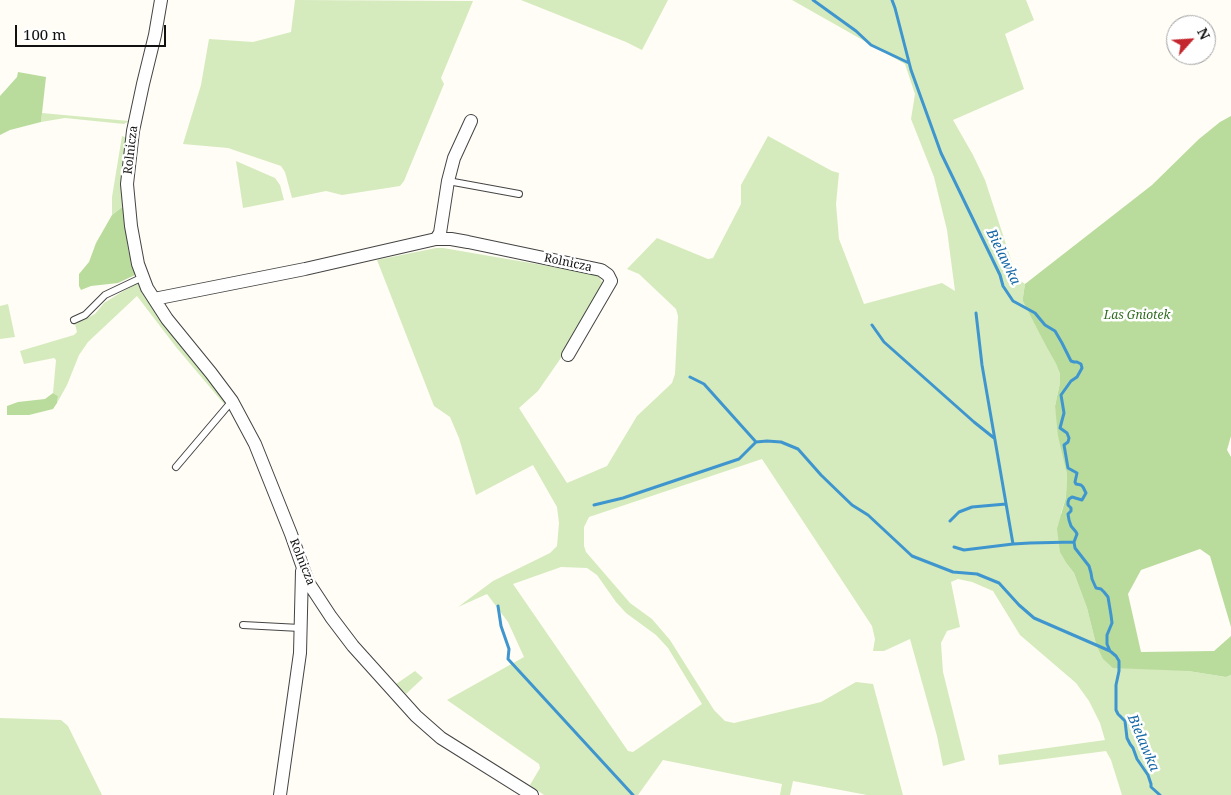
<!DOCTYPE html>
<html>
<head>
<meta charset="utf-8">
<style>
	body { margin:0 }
	#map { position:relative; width:1231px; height:795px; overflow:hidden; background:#fffdf5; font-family:"Noto Serif",serif }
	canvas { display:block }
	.north { position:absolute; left:1166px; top:15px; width:50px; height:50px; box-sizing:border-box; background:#fff; border:1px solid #a0a0a0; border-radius:50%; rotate:64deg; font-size:14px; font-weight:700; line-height:20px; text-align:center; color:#111 }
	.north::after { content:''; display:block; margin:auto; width:18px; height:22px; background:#c4262e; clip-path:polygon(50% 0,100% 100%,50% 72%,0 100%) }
	.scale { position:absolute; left:15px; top:25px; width:151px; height:22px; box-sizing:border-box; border:2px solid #111; border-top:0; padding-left:6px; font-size:15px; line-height:18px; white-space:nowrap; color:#111; -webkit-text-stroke:4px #fff; paint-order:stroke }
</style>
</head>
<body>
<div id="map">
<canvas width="1231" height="795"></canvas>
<div class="north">N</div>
<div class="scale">100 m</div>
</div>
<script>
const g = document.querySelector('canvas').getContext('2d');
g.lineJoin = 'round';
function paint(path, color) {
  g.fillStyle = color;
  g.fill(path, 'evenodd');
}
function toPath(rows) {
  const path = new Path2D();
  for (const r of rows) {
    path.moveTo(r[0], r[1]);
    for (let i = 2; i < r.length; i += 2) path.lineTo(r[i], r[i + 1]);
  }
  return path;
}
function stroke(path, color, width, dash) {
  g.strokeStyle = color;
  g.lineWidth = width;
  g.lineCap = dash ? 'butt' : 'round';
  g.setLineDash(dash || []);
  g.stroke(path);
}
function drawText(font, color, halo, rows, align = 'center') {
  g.font = font + ' "Noto Serif",serif';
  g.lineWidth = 5;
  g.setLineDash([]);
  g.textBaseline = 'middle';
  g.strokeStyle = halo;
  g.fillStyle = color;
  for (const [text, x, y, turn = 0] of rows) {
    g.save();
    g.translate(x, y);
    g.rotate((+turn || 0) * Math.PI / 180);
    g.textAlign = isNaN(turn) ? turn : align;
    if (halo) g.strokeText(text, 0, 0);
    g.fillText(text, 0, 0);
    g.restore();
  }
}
paint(toPath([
	[295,0,473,1,441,78,444,84,404,181,400,186,342,195,326,191,292,198,285,172,281,166,228,148,183,144,201,85,209,39,253,42,291,32],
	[521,0,668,0,642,50,626,42],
	[792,0,1026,0,1034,20,1005,34,1024,89,953,120,973,155,985,180,1017,278,1025,284,1023,297,1047,348,1056,364,1060,374,1060,383,1055,406,1067,474,1066,497,1061,513,1067,564,1074,573,1087,608,1096,644,1188,671,1226,677,1231,675,1231,795,1122,795,1111,760,1106,751,999,765,998,755,1105,740,1100,723,1089,701,1076,683,1020,635,993,591,972,582,958,579,951,582,960,627,947,631,941,643,943,672,965,760,943,766,937,736,910,639,884,651,873,651,875,639,872,626,762,459,589,517,584,527,584,546,586,552,630,603,652,619,670,640,714,710,725,721,734,723,821,702,856,682,873,684,903,795,867,795,793,781,790,795,780,795,782,784,663,760,638,795,544,795,530,785,540,768,539,764,447,700,524,657,508,622,487,594,458,607,493,581,550,553,557,546,559,523,557,507,533,465,476,495,459,438,450,417,434,406,377,260,436,248,443,248,595,274,600,278,603,284,563,355,538,391,519,408,567,483,607,466,637,416,672,383,675,374,678,316,676,309,639,274,627,269,657,238,708,259,713,258,741,204,741,185,768,136,832,171,839,173,836,204,839,239,864,304,942,283,955,291,947,230,934,177,911,119,915,94,905,64],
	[561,567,587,568,597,575,616,602,626,613,656,635,668,648,702,704,633,752,628,751,513,584],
	[42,113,129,121,124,124,65,118,41,122],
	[122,136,127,138,124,207,121,208,112,215,112,197],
	[236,161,275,178,280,185,284,200,243,208],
	[138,283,227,402,230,411,176,347,137,296,88,342,79,355,67,385,57,403,58,396,53,393,56,360,54,358,24,364,20,351,74,335,77,332,75,324,95,314,104,303,120,293],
	[8,304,15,337,0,339,0,306],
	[415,671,423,678,406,694,396,684],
	[0,718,61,720,68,726,102,795,0,795]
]), '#d5ebbd');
paint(toPath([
	[18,72,46,77,41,122,10,130,0,135,0,96,17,77],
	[1231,116,1231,436,1227,450,1231,457,1231,627,1210,556,1200,549,1141,570,1128,594,1141,652,1214,651,1231,636,1231,675,1226,677,1188,671,1113,668,1103,659,1096,644,1087,608,1074,573,1067,564,1060,552,1057,529,1066,497,1067,474,1058,436,1055,406,1060,383,1060,374,1056,364,1047,348,1023,301,1023,297,1025,284,1152,185,1199,139,1220,122],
	[124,207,128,249,135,275,118,283,91,286,81,290,79,286,79,274,89,262,96,243,112,215,121,208],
	[53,393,58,396,57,403,53,409,29,415,7,415,7,406,18,402,45,399]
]), '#b9dc9c');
stroke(toPath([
	[813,0,856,31,871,45,909,63],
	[892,0,895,8,911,70,941,153,1000,275,1003,286,1013,301,1035,313,1045,325,1055,331,1062,343,1071,361,1074,362,1077,362,1081,364,1082,368,1077,377,1071,381,1061,395,1064,413,1060,428,1067,433,1069,438,1068,442,1064,445,1068,468,1077,473,1075,482,1076,484,1081,485,1083,487,1086,493,1082,500,1072,497,1069,499,1068,502,1068,505,1071,508,1071,511,1068,514,1069,520,1071,526,1076,532,1077,534,1074,542,1075,548,1089,566,1091,573,1092,579,1096,588,1101,589,1104,592,1108,597,1111,615,1112,623,1107,635,1107,644,1110,651,1116,656,1119,661,1119,671,1116,685,1116,710,1118,714,1125,721,1127,738,1130,744,1133,748,1137,759,1148,775,1151,784,1151,787,1160,795],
	[976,313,982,365,1013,544,1030,543,1074,542],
	[872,325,884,342,974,422,994,438],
	[690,377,704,384,756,442],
	[594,505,623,498,739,459,756,442,767,441,781,442,798,449,821,475,852,505,868,515,912,556,953,572,977,574,999,583,1019,605,1034,618,1110,651],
	[950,521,959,512,972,507,1006,504],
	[954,547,964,550,1013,544],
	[498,606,501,626,509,649,508,659,633,795]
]), '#3f96cf', 3);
const lane = toPath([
	[448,181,519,194],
	[74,320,85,315,105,295,143,277],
	[176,467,232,401],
	[243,625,300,628]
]);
const street = toPath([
	[161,0,155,35,143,84,133,131,127,184,131,226,138,264,147,288,167,319,211,373,232,401,255,444,291,534,308,582,331,617,353,646,416,716,441,738,532,795],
	[436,239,451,239,468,242,601,270,608,275,611,281,568,355],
	[154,299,305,269,436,239,440,233,448,181,454,158,471,121],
	[280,795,300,653,302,571]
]);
stroke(lane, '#444', 8);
stroke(street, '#444', 14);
stroke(lane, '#fff', 6);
stroke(street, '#fff', 12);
drawText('12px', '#111', '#fff', [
	["Rolnicza",131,150,-83],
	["Rolnicza",568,263,12],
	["Rolnicza",302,562,68]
]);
drawText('italic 12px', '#2f6b1f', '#fff', [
	["Las Gniotek",1137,316]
]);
drawText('italic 14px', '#1768a6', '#fff', [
	["Bielawka",1003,257,64],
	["Bielawka",1143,743,67]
]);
</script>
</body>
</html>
